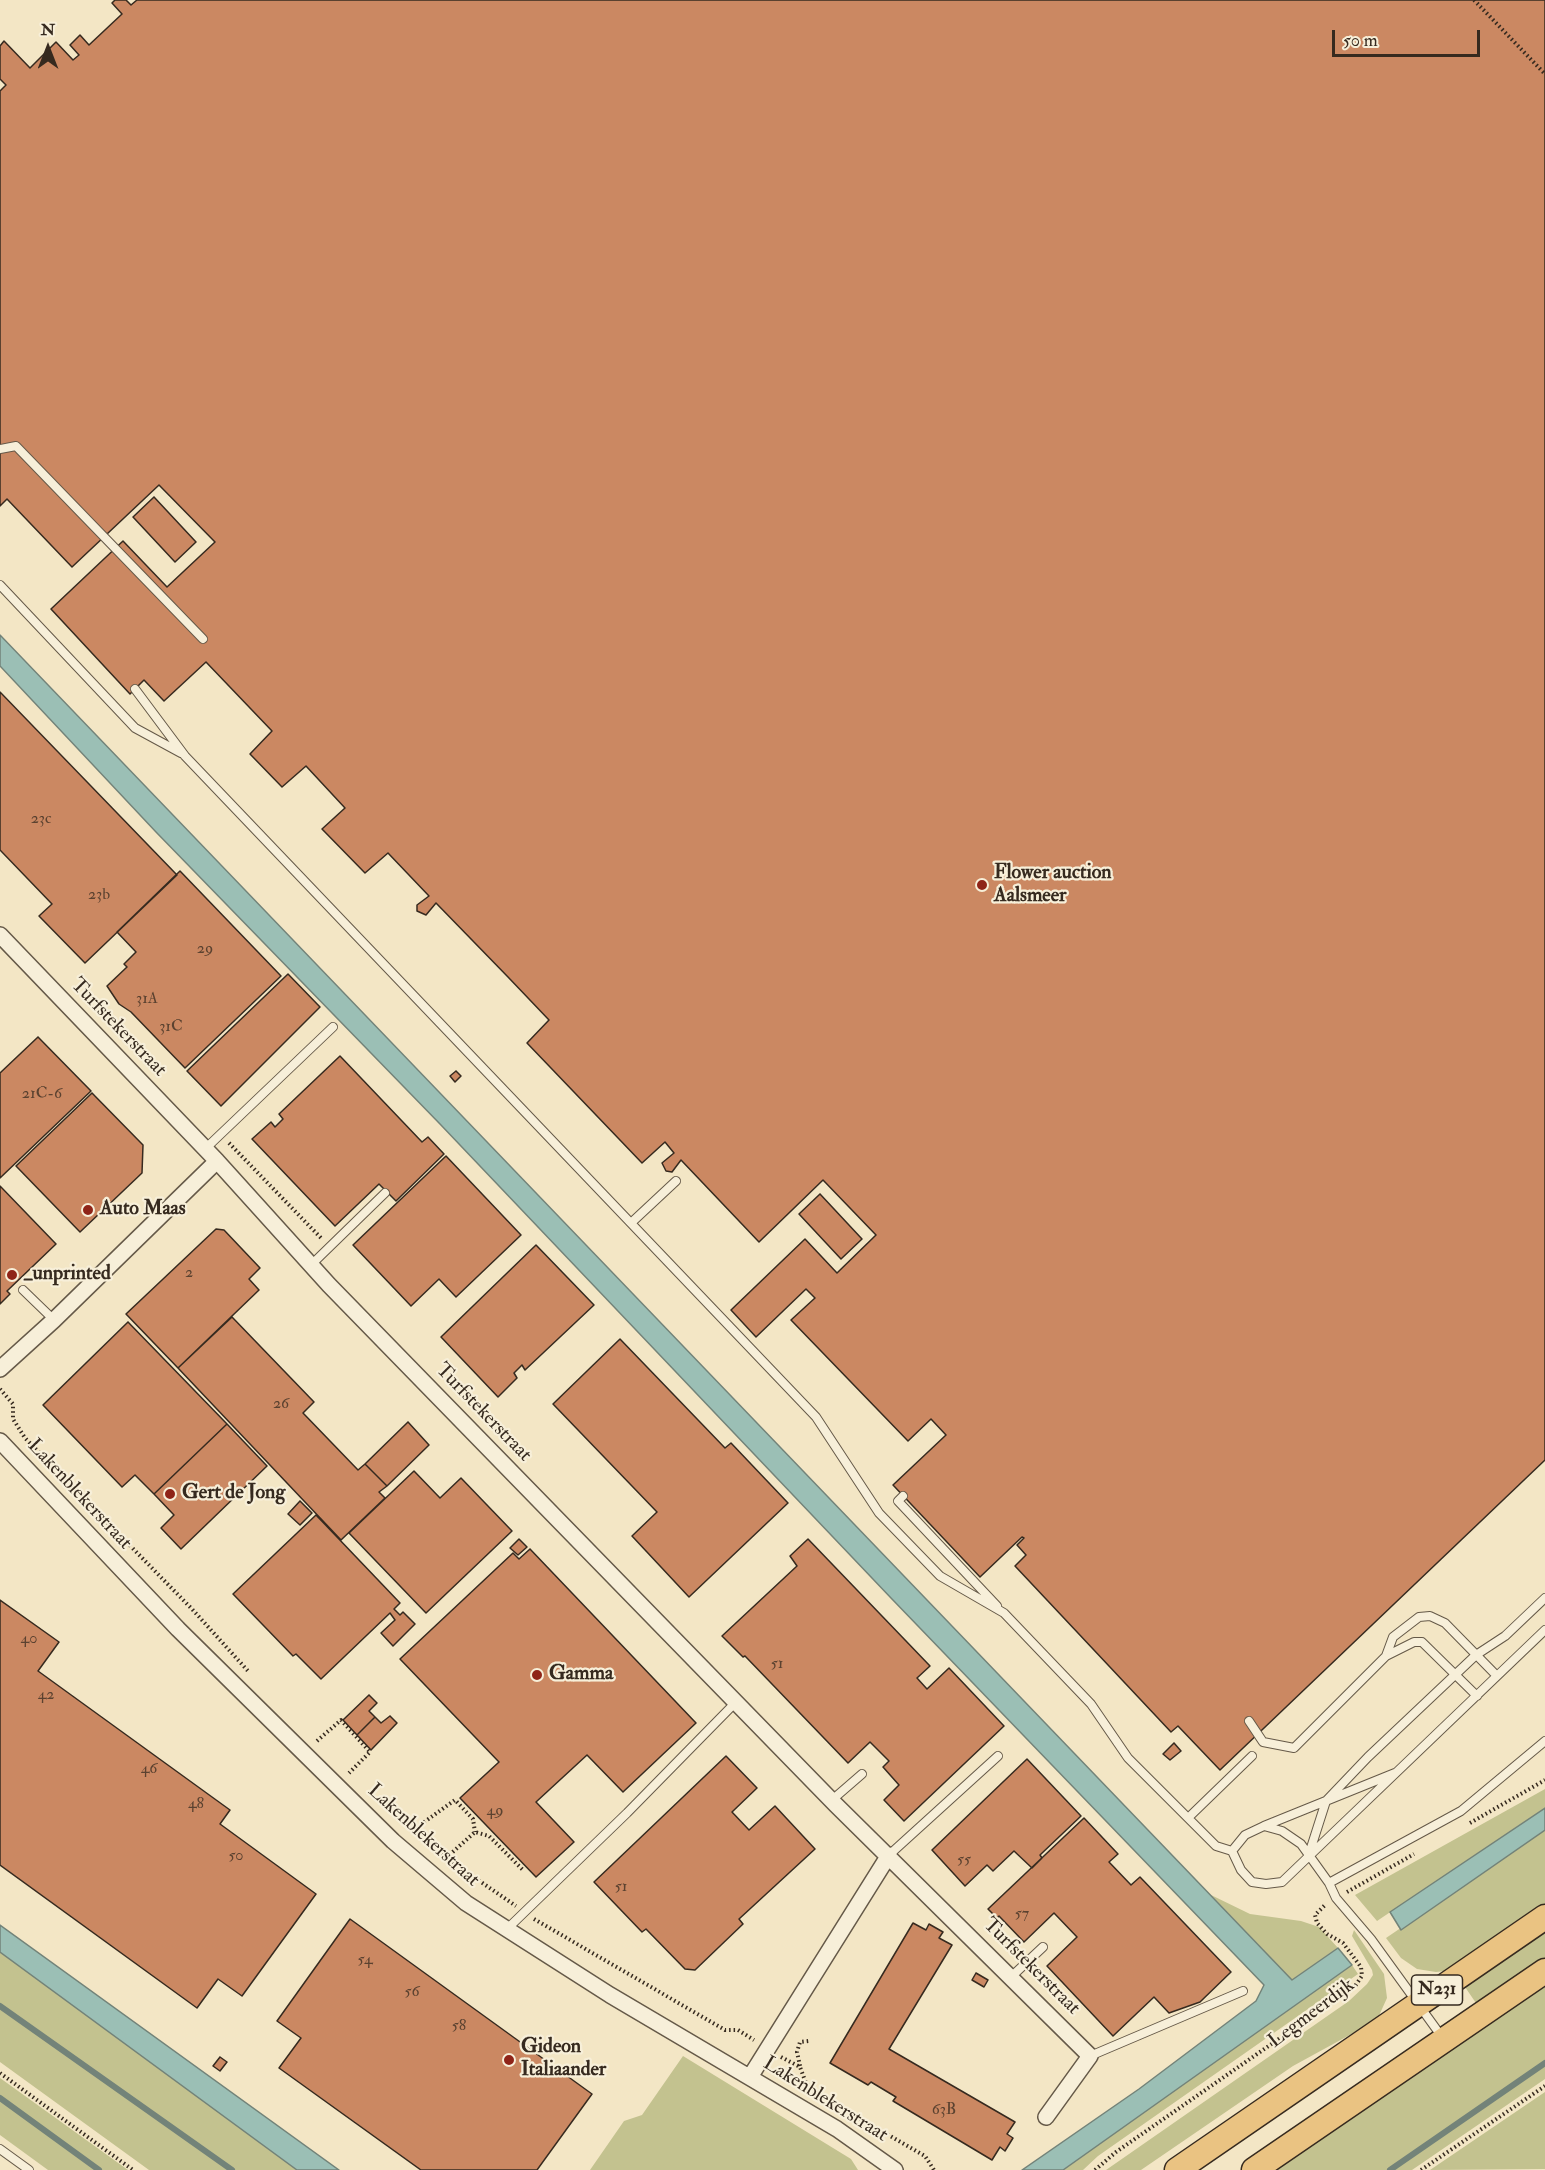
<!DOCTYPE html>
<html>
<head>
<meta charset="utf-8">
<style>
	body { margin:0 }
	#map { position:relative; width:1545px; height:2170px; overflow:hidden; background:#f3e6c5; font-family:"IM FELL Double Pica",serif }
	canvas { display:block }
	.north { position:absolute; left:18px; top:18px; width:60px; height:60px; -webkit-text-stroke:4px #f7efd9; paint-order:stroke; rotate:0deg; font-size:16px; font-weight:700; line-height:24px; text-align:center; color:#362a1f }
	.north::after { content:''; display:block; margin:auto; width:21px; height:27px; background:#362a1f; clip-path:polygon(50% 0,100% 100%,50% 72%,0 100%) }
	.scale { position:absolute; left:1332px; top:30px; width:148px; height:27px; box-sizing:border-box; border:3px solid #362a1f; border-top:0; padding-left:8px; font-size:18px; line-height:21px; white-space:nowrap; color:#362a1f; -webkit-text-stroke:4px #f7efd9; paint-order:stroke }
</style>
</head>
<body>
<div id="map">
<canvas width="1545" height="2170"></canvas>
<div class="north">N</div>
<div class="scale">50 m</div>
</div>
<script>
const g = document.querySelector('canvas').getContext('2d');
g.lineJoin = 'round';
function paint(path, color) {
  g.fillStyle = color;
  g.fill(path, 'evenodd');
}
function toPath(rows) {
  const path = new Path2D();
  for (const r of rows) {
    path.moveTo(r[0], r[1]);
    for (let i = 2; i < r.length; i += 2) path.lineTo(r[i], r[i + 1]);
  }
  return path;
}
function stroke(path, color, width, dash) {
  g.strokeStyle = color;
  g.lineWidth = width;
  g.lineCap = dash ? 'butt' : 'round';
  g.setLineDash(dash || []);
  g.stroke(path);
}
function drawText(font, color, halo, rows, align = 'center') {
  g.font = font + ' "IM FELL Double Pica",serif';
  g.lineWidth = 4.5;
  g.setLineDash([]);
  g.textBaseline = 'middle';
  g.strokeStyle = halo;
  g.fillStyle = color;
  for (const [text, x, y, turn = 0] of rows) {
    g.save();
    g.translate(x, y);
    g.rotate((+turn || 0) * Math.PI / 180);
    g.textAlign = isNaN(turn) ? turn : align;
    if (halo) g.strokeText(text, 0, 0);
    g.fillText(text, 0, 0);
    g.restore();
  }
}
paint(toPath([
	[1545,1789,1545,1808,1377,1921,1355,1895],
	[1545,1830,1545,1906,1457,1966,1445,1971,1436,1972,1417,1969,1401,1958,1386,1938],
	[1211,1895,1250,1914,1301,1921,1319,1927,1338,1948,1292,1980],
	[1354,1930,1384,1974,1387,1998,1377,2020,1293,2066,1141,2170,1106,2170,1349,2001,1367,1984,1373,1975,1372,1970,1352,1936],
	[1545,1932,1545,1960,1478,2006,1465,1987],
	[0,1952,297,2170,149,2170,0,2062],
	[1352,1965,1358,1974,1098,2156,1083,2170,1063,2170],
	[1545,1986,1545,2079,1412,2170,1274,2170],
	[683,2056,851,2159,858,2170,590,2170,624,2121,642,2115],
	[0,2078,128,2170,48,2170,0,2135],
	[1545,2092,1545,2169,1430,2170]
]), '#c3c28f');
const water = toPath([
	[0,635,1292,1980,1338,1948,1352,1965,1063,2170,1022,2170,1139,2089,1256,2001,1264,1985,891,1598,440,1124,156,832,0,666,0,635],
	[1545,1808,1545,1830,1401,1930,1390,1912,1545,1808],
	[0,1925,339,2170,297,2170,0,1952,0,1925]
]);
paint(water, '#9bbfb5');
stroke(water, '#738379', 1.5);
stroke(toPath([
	[0,2006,232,2170],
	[0,2098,99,2170],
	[1390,2170,1545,2063]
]), '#738379', 6);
const building = toPath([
	[115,0,126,0,131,5,137,0,1545,0,1545,1460,1220,1770,1178,1726,1171,1732,1015,1566,1026,1555,1017,1545,1024,1538,1022,1537,980,1577,893,1485,946,1435,931,1419,908,1441,791,1320,815,1298,806,1289,756,1337,731,1310,805,1239,837,1273,876,1235,823,1180,759,1242,681,1160,672,1172,666,1171,662,1163,674,1153,665,1142,642,1163,527,1043,549,1020,508,977,436,903,426,915,417,911,417,905,429,896,388,853,365,873,322,829,345,808,306,766,282,787,250,754,272,731,206,662,164,701,144,680,130,694,51,609,123,541,167,587,215,542,159,485,72,567,7,499,0,506,0,91,6,85,0,79,0,46,4,41,30,68,56,42,73,60,79,55,70,45,80,35,89,45,122,14,112,3,115,0],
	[154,497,196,542,175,562,133,517,154,497],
	[0,692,177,875,85,963,39,916,52,904,0,850,0,692],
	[180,871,281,976,185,1068,131,1012,119,1004,107,986,127,967,124,964,136,952,117,932,180,871],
	[288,974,320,1007,221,1106,187,1071,288,974],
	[38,1037,91,1091,0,1178,0,1073,38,1037],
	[340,1056,422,1142,428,1137,444,1154,396,1201,379,1184,335,1226,252,1139,271,1122,275,1127,283,1119,279,1114,340,1056],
	[456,1071,461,1076,455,1082,450,1076,456,1071],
	[92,1093,143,1145,142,1173,80,1232,16,1166,92,1093],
	[446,1156,521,1235,456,1297,439,1279,411,1306,353,1245,446,1156],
	[0,1186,56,1244,7,1291,10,1294,0,1304,0,1186],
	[820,1194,862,1239,841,1259,799,1214,820,1194],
	[216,1229,224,1230,260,1268,249,1279,259,1290,178,1368,126,1314,216,1229],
	[536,1245,594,1305,525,1370,522,1365,514,1373,517,1378,498,1397,441,1337,536,1245],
	[232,1317,314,1402,303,1413,358,1470,365,1464,387,1486,379,1492,385,1498,341,1540,178,1368,232,1317],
	[128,1322,227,1424,154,1494,135,1475,122,1487,43,1405,128,1322],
	[620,1339,725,1448,731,1443,788,1503,689,1597,632,1536,657,1512,553,1404,620,1339],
	[408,1422,429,1445,387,1486,365,1464,408,1422],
	[227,1424,267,1466,181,1549,161,1528,174,1515,154,1494,227,1424],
	[414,1471,440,1498,461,1478,512,1531,426,1613,349,1533,414,1471],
	[300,1501,312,1513,300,1525,288,1514,300,1501],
	[316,1515,400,1603,394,1609,400,1615,403,1612,415,1624,393,1646,381,1633,395,1620,390,1613,321,1679,296,1654,293,1656,233,1594,316,1515],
	[519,1539,527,1547,518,1555,510,1548,519,1539],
	[808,1539,930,1666,917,1678,927,1689,949,1668,1004,1726,904,1821,884,1800,899,1785,883,1767,889,1761,870,1742,848,1763,745,1656,743,1657,722,1636,797,1566,790,1556,808,1539],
	[530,1549,696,1723,623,1792,587,1755,536,1802,574,1842,536,1877,460,1798,499,1762,400,1659,513,1553,519,1559,530,1549],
	[0,1600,59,1642,38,1671,230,1810,220,1824,316,1894,242,1996,218,1979,197,2008,0,1865,0,1600],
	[369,1695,377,1703,369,1711,375,1717,357,1735,343,1720,369,1695],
	[390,1716,397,1723,371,1750,357,1735,375,1717,381,1723,390,1716],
	[1174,1743,1181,1751,1170,1760,1163,1754,1174,1743],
	[726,1756,757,1788,732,1812,749,1830,775,1806,815,1849,739,1919,743,1924,695,1970,685,1969,646,1929,642,1932,594,1882,726,1756],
	[1027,1759,1081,1816,1040,1855,1042,1858,1032,1868,1014,1851,993,1871,987,1865,965,1886,932,1850,1027,1759],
	[1084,1818,1118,1854,1109,1862,1131,1885,1140,1877,1231,1972,1200,2002,1169,2013,1154,1997,1113,2036,1047,1966,1077,1937,1054,1913,1024,1942,999,1916,997,1918,988,1909,1084,1818],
	[350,1919,592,2094,537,2170,421,2170,279,2068,301,2038,277,2021,350,1919],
	[913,1923,926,1930,929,1924,943,1932,939,1938,952,1945,889,2049,1015,2122,1007,2134,1013,2138,1005,2151,1000,2147,992,2160,893,2101,896,2097,871,2082,868,2085,830,2063,913,1923],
	[976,1973,988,1980,984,1987,972,1980,976,1973],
	[220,2057,227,2062,220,2071,213,2066,220,2057]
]);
paint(building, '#cb8862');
stroke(building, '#362a1f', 1.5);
const service = toPath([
	[0,449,16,446,203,639],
	[0,585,135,728,181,753],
	[135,689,185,756,816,1417,879,1513,940,1576,1004,1613,1091,1704,1128,1758,1216,1846,1232,1851],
	[205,1149,333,1027],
	[631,1223,676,1181],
	[311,1265,385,1193],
	[23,1290,54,1320],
	[903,1496,898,1501,997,1606],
	[1386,1656,1414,1642,1422,1642,1477,1696],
	[1249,1721,1263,1742,1294,1748,1386,1656,1393,1637,1419,1617,1430,1616,1445,1623,1497,1676],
	[832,1800,862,1774],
	[1188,1818,1252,1756],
	[1264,1826,1395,1773],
	[1232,1851,1241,1870,1252,1882,1266,1884,1282,1882,1545,1630],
	[1232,1851,1245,1835,1264,1826,1282,1831,1301,1844,1329,1883,1336,1898,1371,1939,1442,2037],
	[1309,1854,1326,1801,1368,1757,1476,1655,1505,1636,1545,1598],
	[889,1855,998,1756],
	[1329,1883,1461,1811,1545,1741],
	[507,1929,627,1813,736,1702],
	[1011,1977,1043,1947],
	[1090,2056,1243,1991],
	[0,2149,29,2170]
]);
const minor = toPath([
	[0,935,217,1161,329,1285,836,1805,1090,2056,1046,2117],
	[0,1369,54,1320,217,1161],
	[0,1441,178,1629,393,1841,466,1903,610,1995,837,2129,895,2170],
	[750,2077,889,1855]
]);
const primary = toPath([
	[1177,2170,1545,1917],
	[1254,2170,1545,1971]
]);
stroke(service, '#655948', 10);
stroke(minor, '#655948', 18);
stroke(primary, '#362a1f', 27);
stroke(toPath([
	[1474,0,1545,74],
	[229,1143,322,1239],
	[0,1389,13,1404,13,1419,25,1438,192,1609,248,1671],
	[317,1741,341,1720,370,1752,349,1773],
	[383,1805,446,1858,516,1906],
	[1470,1823,1545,1780],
	[413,1830,455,1800,473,1819,475,1832],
	[446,1858,475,1832,489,1836,524,1871],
	[1347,1892,1414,1854],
	[534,1919,725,2030,738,2030,754,2040],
	[781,2057,800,2067,806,2083,817,2094,925,2156,934,2170],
	[800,2066,797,2052,800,2042,809,2041],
	[0,2073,133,2170],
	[1095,2170,1116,2152,1355,1986,1362,1976,1361,1967,1343,1943,1327,1934,1317,1923,1315,1915,1325,1905],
	[1421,2170,1545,2086]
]), '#362a1f', 4, [1.5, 3]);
stroke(service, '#f7efd9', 8);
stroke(minor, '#f7efd9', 15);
stroke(primary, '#eac382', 24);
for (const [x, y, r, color] of [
	[982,885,6,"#8f2418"],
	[88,1210,6,"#8f2418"],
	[12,1275,6,"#8f2418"],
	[170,1494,6,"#8f2418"],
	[537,1675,6,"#8f2418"],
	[509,2060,6,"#8f2418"]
]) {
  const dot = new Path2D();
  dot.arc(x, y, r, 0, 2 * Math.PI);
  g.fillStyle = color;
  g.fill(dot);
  stroke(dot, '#f7efd9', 2);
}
drawText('16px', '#5b4230', null, [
	["23c",41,820],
	["23b",99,896],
	["29",205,950],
	["31A",147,1000],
	["31C",171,1028],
	["21C-6",42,1095],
	["2",189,1274],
	["26",281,1405],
	["40",29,1640],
	["51",777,1665],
	["42",46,1696],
	["46",149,1770],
	["48",196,1805],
	["49",495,1812],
	["50",236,1857],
	["55",964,1861],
	["51",621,1888],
	["57",1022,1915],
	["54",365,1961],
	["56",412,1993],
	["58",459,2027],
	["63B",944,2111]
]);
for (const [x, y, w] of [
	[1437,1990,51]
]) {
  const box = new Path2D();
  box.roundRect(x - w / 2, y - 15, w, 30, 4.5);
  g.fillStyle = '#f7efd9';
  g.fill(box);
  stroke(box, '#362a1f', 1.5);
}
drawText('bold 18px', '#362a1f', null, [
	["N231",1437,1990]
]);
drawText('bold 20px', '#362a1f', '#f7efd9', [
	["Flower auction",994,874],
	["Aalsmeer",994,897],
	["Auto Maas",100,1210],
	["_unprinted",24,1275],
	["Gert de Jong",182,1494],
	["Gamma",549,1675],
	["Gideon",521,2048],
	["Italiaander",521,2071]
], 'left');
drawText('20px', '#362a1f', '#f7efd9', [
	["Turfstekerstraat",118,1028,46],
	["Turfstekerstraat",483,1413,46],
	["Lakenblekerstraat",79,1495,47],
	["Lakenblekerstraat",423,1836,42],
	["Turfstekerstraat",1031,1967,45],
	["Legmeerdijk",1312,2014,-37],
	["Lakenblekerstraat",825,2100,32]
]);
</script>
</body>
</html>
